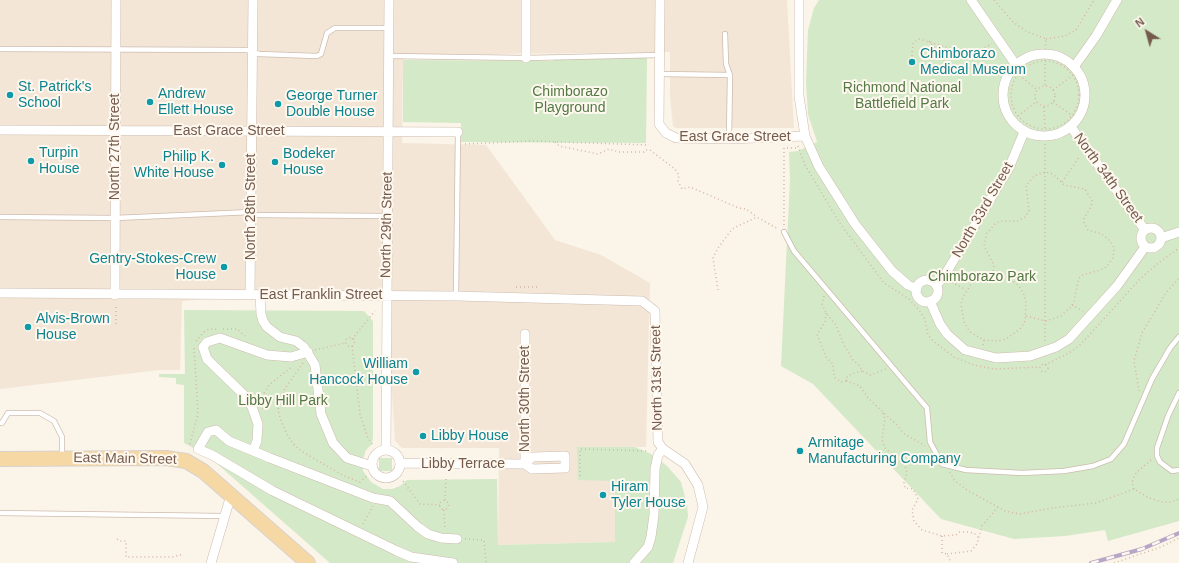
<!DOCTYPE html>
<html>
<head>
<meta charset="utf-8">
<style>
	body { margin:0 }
	#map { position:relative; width:1179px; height:563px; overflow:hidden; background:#fbf4e8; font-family:Helvetica,sans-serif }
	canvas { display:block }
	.north { position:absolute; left:1127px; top:12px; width:40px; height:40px; -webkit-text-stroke:3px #fef8ef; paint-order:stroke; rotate:323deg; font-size:11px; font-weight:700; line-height:16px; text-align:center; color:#745b4d }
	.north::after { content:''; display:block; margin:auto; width:14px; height:18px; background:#745b4d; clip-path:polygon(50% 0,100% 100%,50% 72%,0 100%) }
</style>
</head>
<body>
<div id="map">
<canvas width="1179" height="563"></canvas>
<div class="north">N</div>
</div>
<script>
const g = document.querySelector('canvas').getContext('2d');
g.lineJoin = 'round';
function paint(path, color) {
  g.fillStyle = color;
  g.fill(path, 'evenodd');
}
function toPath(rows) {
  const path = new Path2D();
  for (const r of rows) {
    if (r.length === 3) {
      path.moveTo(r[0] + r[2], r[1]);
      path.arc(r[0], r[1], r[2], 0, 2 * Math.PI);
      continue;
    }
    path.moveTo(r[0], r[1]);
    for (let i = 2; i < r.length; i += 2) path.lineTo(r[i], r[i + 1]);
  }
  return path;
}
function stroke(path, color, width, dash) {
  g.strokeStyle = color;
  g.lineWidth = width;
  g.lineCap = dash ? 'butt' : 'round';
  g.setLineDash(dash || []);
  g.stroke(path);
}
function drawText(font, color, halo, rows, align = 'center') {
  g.font = font + ' Helvetica,sans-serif';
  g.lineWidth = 4;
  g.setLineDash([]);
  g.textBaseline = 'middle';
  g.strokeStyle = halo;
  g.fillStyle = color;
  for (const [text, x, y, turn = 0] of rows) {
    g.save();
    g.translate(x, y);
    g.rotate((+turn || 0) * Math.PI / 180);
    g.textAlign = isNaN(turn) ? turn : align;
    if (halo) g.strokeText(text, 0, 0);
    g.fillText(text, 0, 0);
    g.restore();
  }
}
paint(toPath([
	[0,0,787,0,794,128,676,128,673,126,670,95,670,52,403,55,402,143,486,145,555,240,601,255,650,283,646,447,577,447,615,481,615,542,498,545,499,448,402,448,395,441,386,296,250,295,182,301,180,370,159,370,0,389]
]), '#f3e6d7');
paint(toPath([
	[819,0,1179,0,1179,521,1108,541,1105,530,1065,536,1014,539,941,519,813,384,781,366,790,180,789,152,798,151,817,142,808,114,806,83,808,30,814,8],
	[556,58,647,58,646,143,461,142,461,123,403,122,403,60,553,61],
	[184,310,364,311,373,321,373,437,372,444,366,450,363,459,363,471,371,482,383,489,392,489,400,486,407,480,497,479,498,545,615,542,615,481,578,480,577,447,635,447,651,454,667,466,681,482,687,504,688,517,673,563,330,563,207,455,184,443,184,385,176,384,176,378,159,377,159,374,185,374],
	[379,458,392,458,392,471,379,471]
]), '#d4e9c7');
const lane = toPath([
	[725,34,726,64,730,75,729,139],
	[0,49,247,50,259,54,317,56,321,54,327,33,335,28,389,28],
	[389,56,526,58,660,55],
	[660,74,730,75],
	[252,215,387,216],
	[0,217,115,218,252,212],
	[784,232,794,251,927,408,930,442,942,464,966,470,1022,473,1064,471,1093,466,1111,459,1124,444,1152,379,1170,348,1179,337],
	[456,296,458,132],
	[1179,393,1168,416,1157,448,1157,456,1160,462,1172,471,1179,470],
	[0,423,2,423,8,413,40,413,54,421,62,437,62,456],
	[0,513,223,516]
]);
const street = toPath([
	[660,0,659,124,666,133,676,138,729,139,805,136],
	[799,0,799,96,805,136,819,167,855,224,892,271,908,285,917,289],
	[971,0,1016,65],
	[1044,95,41],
	[526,58,526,0],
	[1074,67,1096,36,1117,0],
	[1071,127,1145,230],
	[0,130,458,132],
	[1151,238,10],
	[1161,238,1179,232],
	[927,291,11],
	[936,285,943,278,1009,168,1024,132],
	[0,293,456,296,642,301,655,311,658,442,663,449,685,464,698,485,703,507,688,563],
	[115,295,116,0],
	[250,295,253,0],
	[260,295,261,314,263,321,267,327,280,337,296,341,304,347,315,365,321,414,333,443,347,458,372,466],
	[930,301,940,324,947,334,965,350,996,358,1030,356,1056,347,1069,339,1117,286,1145,247],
	[525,334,525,464],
	[386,464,14],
	[386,450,389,0],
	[253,451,257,441,258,424,252,407,243,394,207,359,203,347,207,342,220,338,267,355,291,357,308,352],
	[400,463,525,464,532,469,565,468,565,456,532,457,525,464],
	[211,563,231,495],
	[453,563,411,557,397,551,273,491,212,455,198,449,208,432,216,430,229,441,270,458,373,498,390,501,418,527,428,534,441,538,457,539],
	[634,563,648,547,651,537,654,515,655,469,658,455,663,449]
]);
const primary = toPath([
	[0,459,166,458,186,461,203,471,308,563]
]);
stroke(lane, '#cdbcaf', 6);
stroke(street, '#cdbcaf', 10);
stroke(primary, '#d8d1cd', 16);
stroke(toPath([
	[994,0,1013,22,1026,31,1046,39,1045,50],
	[1046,39,1065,36,1076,30,1094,0],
	[929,41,943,58,946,65,948,79],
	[912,56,913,43,919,39,960,51,981,49,992,44],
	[1045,95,34],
	[1008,75,1018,74,1036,89],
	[1045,85,1045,59],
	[1045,96,10],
	[1053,90,1073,75],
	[1053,102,1073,116],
	[1044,107,1045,132],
	[1018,116,1036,102],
	[555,142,559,146,598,154,609,149,619,152,644,152,646,150,650,150,675,169,679,175,678,181,682,189,690,187,739,208,746,209,757,217],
	[465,144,532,141,649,145],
	[798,146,805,165,839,222,884,283,909,299,919,310,925,319,928,335,933,341,954,357,974,365,994,369,1040,367],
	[1062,182,1080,156],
	[784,225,784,148,799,148],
	[993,275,994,265,984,246,987,233,995,224,1000,221,1018,221,1025,217,1029,211,1026,186,1034,176,1045,172,1053,174,1064,185,1085,189,1092,201,1091,207,1084,218,1084,223,1088,230,1102,234,1110,241,1114,248,1113,258,1106,267,1100,270,1083,275,1079,278,1074,301,1071,307,1061,316,1046,321,1026,316],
	[952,282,966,290],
	[516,287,537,287],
	[718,290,713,258,718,248,732,229,757,217,778,229],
	[824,296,822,304,826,313,836,325,844,345,853,360,860,366,862,371,870,375,886,369],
	[1072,305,1083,311],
	[116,307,116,326],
	[826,313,825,322,817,334,826,357,833,364,834,377,841,382,847,381],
	[223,329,237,329,245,336],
	[350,342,4.5],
	[352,339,375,311],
	[196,341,204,332,209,329,217,329],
	[1045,341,1045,141],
	[983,345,984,340,970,332,964,322,961,304,963,297,971,284,978,279,989,275,1009,278,1018,285,1023,292,1026,301,1025,321,1020,329,1006,339,997,341,984,340],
	[352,346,360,414,368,438,373,445],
	[315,350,345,343],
	[303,363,284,390,280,402,278,410,281,421,288,436,295,446,303,452,344,476,360,482,368,475],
	[1044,368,4],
	[1045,365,1069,353,1080,345,1139,280,1157,264,1179,248],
	[862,371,851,374,846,378,847,381,860,386,868,398,898,426,903,433,925,446],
	[1139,391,1134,361,1142,333,1166,293,1179,278],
	[263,409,264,393,270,384,293,366],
	[883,413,885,419,882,439,884,447,905,466,907,473,904,483,905,488,913,489,918,499,912,510,914,521,922,530,942,536,956,535,959,532,966,532,974,533,978,537],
	[190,444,198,414,194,348],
	[950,472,954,480,967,490,1005,511,1019,514,1053,508,1096,503,1134,489,1149,498,1162,502,1172,502,1179,499],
	[580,476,580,449,649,451],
	[403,481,420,504,440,505],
	[1134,489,1132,482,1136,473,1152,459],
	[445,500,446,478],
	[444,505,4.5],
	[444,510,445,530],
	[363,524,373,506],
	[942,536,942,553,947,554,951,563],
	[117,539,120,541,126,541,126,557,172,557,184,554],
	[465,539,484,540,486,563],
	[947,554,971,551,977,544,982,526,998,507],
	[1114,563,1161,547,1179,538]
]), '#d5b7a4', 1.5, [1, 3]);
stroke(lane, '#fff', 4.5);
stroke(street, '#fff', 9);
stroke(primary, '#f6d8a5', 14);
const rail = toPath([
	[1091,563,1142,549,1179,533]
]);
stroke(rail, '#b7a6c5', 4);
stroke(rail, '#fef8ef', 2.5, [8]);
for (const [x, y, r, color] of [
	[912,62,4,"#0f9aa8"],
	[10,95,4,"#0f9aa8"],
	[150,102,4,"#0f9aa8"],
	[278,104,4,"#0f9aa8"],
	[31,161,4,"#0f9aa8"],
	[275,162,4,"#0f9aa8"],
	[222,165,4,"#0f9aa8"],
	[224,267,4,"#0f9aa8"],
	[28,327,4,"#0f9aa8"],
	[416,372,4,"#0f9aa8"],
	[423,436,4,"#0f9aa8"],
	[800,451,4,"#0f9aa8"],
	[603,495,4,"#0f9aa8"]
]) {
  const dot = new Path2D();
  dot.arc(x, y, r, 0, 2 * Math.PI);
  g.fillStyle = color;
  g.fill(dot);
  stroke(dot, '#fef8ef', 1.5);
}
drawText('14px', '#0d838f', '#fef8ef', [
	["Chimborazo",920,54],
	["Medical Museum",920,70],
	["St. Patrick's",18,87],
	["School",18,103],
	["Andrew",158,94],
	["Ellett House",158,110],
	["George Turner",286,96],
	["Double House",286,112],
	["Turpin",39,153],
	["House",39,169],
	["Bodeker",283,154],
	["House",283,170],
	["Philip K.",214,157,"right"],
	["White House",214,173,"right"],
	["Gentry-Stokes-Crew",216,259,"right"],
	["House",216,275,"right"],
	["Alvis-Brown",36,319],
	["House",36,335],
	["William",408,364,"right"],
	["Hancock House",408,380,"right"],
	["Libby House",431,436],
	["Armitage",808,443],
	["Manufacturing Company",808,459],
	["Hiram",611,487],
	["Tyler House",611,503]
], 'left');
drawText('14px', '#547946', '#fef8ef', [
	["Richmond National",902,88],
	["Battlefield Park",902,104],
	["Chimborazo",570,92],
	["Playground",570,108],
	["Chimborazo Park",982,277],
	["Libby Hill Park",283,401]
]);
drawText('14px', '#745b4d', '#fef8ef', [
	["East Grace Street",229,131],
	["East Grace Street",735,137],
	["North 27th Street",115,147,-90],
	["North 34th Street",1108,178,54],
	["North 28th Street",251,207,-90],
	["North 33rd Street",983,210,-60],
	["North 29th Street",387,225,-89],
	["East Franklin Street",321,295],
	["North 31st Street",657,378,-91],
	["North 30th Street",525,399,-90],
	["East Main Street",125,459,1],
	["Libby Terrace",463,464]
]);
</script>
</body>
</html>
